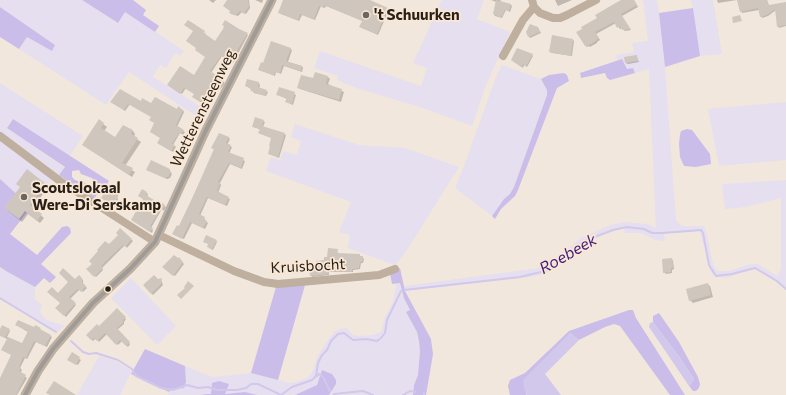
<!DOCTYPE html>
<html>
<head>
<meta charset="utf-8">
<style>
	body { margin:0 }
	canvas { display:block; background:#f1e7dc }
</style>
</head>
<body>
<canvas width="786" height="395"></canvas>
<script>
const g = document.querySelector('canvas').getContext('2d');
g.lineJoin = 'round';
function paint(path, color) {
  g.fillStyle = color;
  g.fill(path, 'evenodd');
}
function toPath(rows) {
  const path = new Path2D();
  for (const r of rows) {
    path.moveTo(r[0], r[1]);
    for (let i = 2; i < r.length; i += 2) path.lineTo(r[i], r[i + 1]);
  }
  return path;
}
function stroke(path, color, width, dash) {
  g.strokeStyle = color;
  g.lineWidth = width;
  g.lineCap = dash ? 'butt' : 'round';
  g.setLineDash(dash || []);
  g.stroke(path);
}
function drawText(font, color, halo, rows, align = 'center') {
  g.font = font + ' Commissioner,sans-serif';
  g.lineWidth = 3.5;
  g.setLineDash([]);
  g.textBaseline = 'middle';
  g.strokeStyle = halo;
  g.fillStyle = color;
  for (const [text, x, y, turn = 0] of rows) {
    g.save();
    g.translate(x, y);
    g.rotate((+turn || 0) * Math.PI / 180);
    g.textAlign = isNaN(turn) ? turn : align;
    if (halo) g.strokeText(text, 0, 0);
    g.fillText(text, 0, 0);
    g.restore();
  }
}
paint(toPath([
	[0,0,82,0,117,23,125,11,184,51,180,56,175,53,166,68,160,65,153,77,209,112,204,121,129,72,106,105,19,49,27,37,52,51,55,45,0,7],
	[442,0,484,0,477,19,510,32,486,85,472,126,423,108,356,88,337,80,338,76,314,68,320,51,421,86,427,68,413,63],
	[643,0,657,0,659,13,665,67,676,220,682,226,704,226,707,236,713,264,715,268,718,271,729,271,750,264,758,264,777,276,781,269,781,198,746,207,725,209,722,184,786,180,786,290,769,277,758,270,752,269,726,278,718,277,712,274,710,270,700,231,664,234,665,241,655,240,641,233,625,233,624,228,610,232,582,244,552,270,544,274,531,277,405,291,404,286,539,268,548,265,555,260,581,238,610,225,624,222,647,224,656,228,649,69,635,73,633,68,627,69,622,59,617,60,616,55,634,52,632,43,648,41],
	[691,0,713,0,722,54,700,56],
	[502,65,541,79,547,90,547,95,514,187,510,194,504,199,492,216,455,188,465,163,496,77],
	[0,83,83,136,70,156,13,119,7,127,65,168,59,175,0,132],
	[786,102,786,160,719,166,708,109],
	[295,124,359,145,405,148,459,167,405,253,395,265,348,248,350,235,339,232,351,202,266,171,271,157,280,160,283,151,297,155,301,141,291,137],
	[0,138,53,178,31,207,0,179],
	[0,267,6,271,35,287,35,299,42,305,40,312,42,315,47,320,65,326,57,332,0,299],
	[131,278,176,326,157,345,111,298],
	[400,283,404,298,410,310,406,312,417,332,419,341,420,351,418,375,414,385,413,395,329,395,336,384,332,374,322,370,317,385,295,395,257,395,245,392,225,394,206,394,201,395,168,395,171,389,184,387,186,382,185,366,212,377,251,373,290,383,296,382,307,378,313,371,317,357,328,340,334,332,339,329,347,328,353,335,360,336,373,335,381,332,385,317,393,302,396,284],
	[99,356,116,361,132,371,120,395,77,395]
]), '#e6dfef');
paint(toPath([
	[82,0,133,0,146,10,143,15,159,26,155,32,125,12,118,23],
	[0,7,55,45,52,51,27,37,19,49,0,37],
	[693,8,700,56,665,67,659,13],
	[622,59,627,69,633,68,635,73,610,80,607,78,605,73,581,78,580,73],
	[564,73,567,75,569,81,557,88,518,190,515,196,501,209,495,219,492,216,504,199,510,194,514,187,547,95,547,90,541,79,549,75],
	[13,119,109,181,106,186,96,183,92,178,81,174,79,170,72,171,72,177,75,180,93,186,99,191,94,199,59,175,65,167,7,128],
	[687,129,692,130,710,154,711,164,696,167,684,166,680,157,679,144,680,135,681,131],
	[0,179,31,207,10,234,37,255,62,227,67,226,70,228,71,233,41,264,56,277,50,283,44,278,35,287,6,271,0,267],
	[400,268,405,291,431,339,433,354,426,395,413,395,414,385,418,375,420,351,419,341,417,332,406,312,410,310,404,298,400,283,392,284,390,273],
	[305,285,278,380,251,373,276,287],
	[629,310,633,310,636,318,685,395,670,395,620,326,614,324,605,327,579,340,570,333,526,394,527,395,510,395,508,386,510,380,525,373,569,331],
	[659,313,679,342,698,377,700,384,699,388,696,391,693,391,689,386,694,379,680,358,653,322,653,316],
	[145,349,185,366,186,382,184,388,171,389,169,392,131,374],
	[322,370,332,374,336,380,336,384,329,395,295,395,317,385],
	[219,381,229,384,225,394,245,392,257,395,201,395,206,394,211,394,212,383]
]), '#cbbde9');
paint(toPath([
	[653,322,680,358,694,379,689,386,649,327,650,323],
	[570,333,579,340,545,374,561,395,527,395,524,388,523,381,524,379]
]), '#d2c8eb');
paint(toPath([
	[209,0,216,0,213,3],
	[228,0,249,0,250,8,246,14,242,12,238,16,231,14],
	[255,0,263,0,262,3],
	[285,0,367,0,389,10,378,35,362,28,363,21,326,6,325,8,321,6,315,20,302,15,299,21,281,14],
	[491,0,501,0,500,1,511,5,512,6,510,12,506,10,502,18,495,16,494,14,496,2],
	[555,0,572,0,558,6],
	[623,0,634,0,638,7,622,16,631,30,625,31,622,28,620,29,616,23,596,34,600,40,597,42,597,43,590,47,589,46,587,47,585,45,599,18],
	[717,0,737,0,718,3],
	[738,0,767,0,769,6,786,3,786,26,779,28,778,26,776,10,768,16,762,18,759,10,742,13],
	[188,21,204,31,200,37,202,38,206,32,205,35,216,42,224,30,225,26,223,25,225,21,248,35,233,63,222,56,211,73,225,83,220,90,213,85,202,103,193,97,195,94,186,88,182,94,169,85,181,67,194,76,206,57,196,50,198,48,188,41,194,31,186,25],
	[538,28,541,33,530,38,527,33],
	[573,40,574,41,572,56,552,53,550,52],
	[290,49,292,50,288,62,302,66,303,68,302,72,284,66,281,74,276,72,275,76,259,70,264,64],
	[532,55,533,56,527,67,524,65,523,68,514,61],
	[636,56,639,62,628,64,626,63],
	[328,77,330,79,328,84,344,92,341,102,300,89,298,87,313,80],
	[259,83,260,85,259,89,268,92,266,96,254,93,251,89,246,86],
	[280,88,296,95,293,105,286,102,287,99,278,95],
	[141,102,177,110,183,110,184,112,177,127,185,132,183,135,180,133,173,145,176,147,173,152,159,144,161,138,152,117,130,104,125,111,113,103],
	[256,118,265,122,263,127,286,135,279,158,269,154,272,138,261,134,259,133,261,130,254,127],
	[99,121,107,127,104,131,116,139,123,126,133,131,135,134,134,137,141,142,125,166,135,172,132,177,83,145],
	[228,137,230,139,227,145,232,147,229,154,245,161,242,169,230,164,220,183,221,185,218,193,230,199,227,206,208,198,200,216,204,218,205,219,205,221,208,223,205,229,192,223,184,239,175,235,215,150,212,148],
	[169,169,172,174,170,178,167,179,149,171],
	[45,184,48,187,33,208,44,218,40,223,28,214,22,222,8,211],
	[142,190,148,194,147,197,157,203,158,202,166,207,164,211,162,209,151,228,153,230,152,233,134,221,144,199],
	[118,193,119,194,117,197,118,199,117,202,124,207,122,211,104,200],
	[120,229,133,241,127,248,125,245,102,268,103,270,96,277,88,269,119,235],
	[216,241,217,242,213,250,209,248,209,244,204,242],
	[337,250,338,254,359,255,362,257,364,259,363,263,361,263,360,269,353,270,353,272,329,272,329,275,312,277,311,275],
	[179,258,184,264,175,276,163,267],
	[672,259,673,261,674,269,672,270,672,273,666,274,664,272],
	[79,276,83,280,83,284,87,288,83,292,80,289,70,299,76,305,66,317,57,308,61,303,58,294],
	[161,279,163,285,153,295,144,285],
	[707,284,710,286,713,297,693,303,690,300],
	[117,310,126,319,124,322,124,324,117,330,130,344,128,347,122,341,118,345,107,334,99,342,96,338,93,341,87,335,99,327],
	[16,325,40,329,41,331,52,337,47,347,36,342,27,359,25,358,20,368,22,370,20,373,27,378,17,395,0,395,0,380,12,355,7,339,0,335,0,330,9,330,10,331,7,337,23,345,28,332],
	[72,354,81,360,78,365,70,361]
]), '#0003');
stroke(toPath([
	[404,290,520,277,545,271,552,268,572,250,584,241,613,230,627,227,644,229,652,233,662,233,701,230,703,233,709,265,716,276,732,274,755,268,777,281,786,289],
	[0,298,56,332],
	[71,341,83,352,89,354,96,353,118,360,132,369,136,376,161,388,173,390,187,385,198,388,208,387,217,390,237,390,246,388,251,384,258,384,281,395,292,387,312,380,316,376,318,363,322,355,327,350,331,341,338,334,344,333,353,340,366,339,377,341,381,338,385,333,387,320,401,291],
	[317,376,319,374,323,377,330,391],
	[334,394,363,391,373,395],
	[403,395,410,391,415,392],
	[424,395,424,393]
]), '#d2c8eb', 2);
paint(toPath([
	[227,0,248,0,249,6,244,14,240,11,236,15,229,13,230,11,223,6],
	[283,0,370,0,388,8,377,34,359,27,362,21,324,5,324,8,319,6,314,19,300,14,298,20,278,13],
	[496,0,511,4,509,11,505,10,502,16,500,17,493,14],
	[621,0,634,0,637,5,621,14,630,29,622,30,620,26,617,28,614,22,595,32,599,38,596,40,596,41,587,46,586,45,585,46,576,32,582,29,581,27,597,18,595,15],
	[737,0,767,0,769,5,786,2,786,25,777,27,775,9,767,15,760,17,758,8,740,12],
	[740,15,742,21,733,23,732,17],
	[188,20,205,31,204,33,215,41,223,29,224,26,222,25,225,20,239,29,248,33,236,52,238,53,231,63,221,56,210,71,224,80,218,89,211,85,200,102,192,97,194,94,184,88,180,94,167,85,180,66,194,75,205,57,195,50,196,48,186,41,193,31,184,25],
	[530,24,538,27,540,32,528,37,526,32],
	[552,35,573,39,571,56,549,52],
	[271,41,291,48,286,61,302,66,301,71,282,65,280,73,275,72,274,75,258,70,261,62,263,63],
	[517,48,533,54,526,66,523,64,521,67,511,60],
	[637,55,638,61,625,63,624,57],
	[315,72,328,76,326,83,326,84,342,89,339,100,297,88,301,75,313,78],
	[247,79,259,82,258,87,267,90,265,96,251,91,250,88,245,86],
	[279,87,295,92,292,104,285,102,287,98,276,95],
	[120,89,141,101,142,98,151,103,155,97,177,109,178,106,183,110,176,125,184,130,181,134,179,133,172,144,175,145,171,151,157,143,160,138,150,132,154,123,149,120,151,117,128,104,124,110,110,102],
	[255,117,264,120,262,126,285,133,278,157,268,154,270,146,269,146,271,138,258,133,260,129,252,127],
	[99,119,104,123,101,128,115,137,123,125,133,130,131,134,138,138,122,163,133,168,129,175,82,145],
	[219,133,229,137,226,143,231,145,228,152,244,158,241,168,229,163,218,182,220,183,217,191,229,197,225,205,207,197,199,214,205,217,204,219,207,221,203,228,190,222,182,239,172,234,177,225,179,226,191,201,214,149,211,148],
	[151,160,170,169,169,171,171,172,168,177,166,177,165,178,146,170],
	[27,169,46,184,30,205,42,214,37,221,25,211,19,219,4,208,20,187,16,184],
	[109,186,118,192,116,195,118,197,116,200,124,205,120,211,101,198],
	[142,189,147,192,146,195,157,202,158,200,165,205,162,210,161,209,150,226,153,228,150,232,131,220,143,199,138,196],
	[120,228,132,239,125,247,123,245,101,266,103,268,94,277,86,269,92,264,89,261,98,251,97,250,105,241,109,244,118,235,116,233],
	[206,235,217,240,212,249,207,247,208,244,203,242],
	[328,248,338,249,337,253,360,254,360,256,363,256,362,262,360,262,359,268,352,269,352,272,328,271,329,274,310,276,309,270,315,270,315,263,316,263,316,261,324,260,324,257,327,257],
	[174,255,178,258,179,257,183,262,173,276,162,267],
	[672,258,673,268,671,268,671,272,663,273,662,259],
	[63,268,75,279,79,275,82,278,82,282,86,286,81,292,78,289,69,297,76,303,64,316,55,308,60,303,47,292,52,287,58,293,68,282,59,273],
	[154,275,158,279,162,278,161,282,162,283,151,294,143,285],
	[188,281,194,286,181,299,177,295,185,288,184,287],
	[708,283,711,295,689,301,686,289],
	[117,308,126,317,123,320,123,323,117,328,130,342,126,346,120,340,116,345,105,333,97,341,94,338,91,340,86,335,97,324,99,326],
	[18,320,34,327,35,325,41,328,40,329,51,335,45,346,34,341,26,358,23,357,19,367,21,368,19,371,26,375,16,395,0,395,0,378,11,355,1,350,8,337,22,343,28,331,15,325],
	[2,325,10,329,5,338,0,336,0,329],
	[72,352,80,357,76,365,67,360],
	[54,381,76,395,50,395,46,393]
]), '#cfc7be');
stroke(toPath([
	[532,0,534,7,540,13,553,18,560,18,567,15,596,0],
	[503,56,523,20,534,7],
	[0,136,60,181,155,242],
	[159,235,234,271,264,282,278,284,379,275,395,269]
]), '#beaf9f', 8);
stroke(toPath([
	[25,395,38,371,53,349,93,303,130,269,155,242,206,130,272,0]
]), '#beaf9f', 9);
stroke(toPath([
	[25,395,38,371,53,349,93,303,130,269,155,242,206,130,272,0]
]), '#9e9b98', 4);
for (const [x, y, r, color] of [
	[366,15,4,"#6e665e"],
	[24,197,4,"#6e665e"],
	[108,289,3.5,"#28211a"]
]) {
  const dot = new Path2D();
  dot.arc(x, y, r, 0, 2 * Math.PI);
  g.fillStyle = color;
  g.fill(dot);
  stroke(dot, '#fae7d3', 1.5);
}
drawText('bold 15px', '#28211a', '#fae7d3', [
	["'t Schuurken",374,15],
	["Scoutslokaal",32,188],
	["Were-Di Serskamp",32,205]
], 'left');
drawText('15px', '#28211a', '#fae7d3', [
	["Wetterensteenweg",203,108,-64],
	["Kruisbocht",308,266,-3]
]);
drawText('italic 16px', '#3f1b81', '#fae7d3', [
	["Roebeek",568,254,-30]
]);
</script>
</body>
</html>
